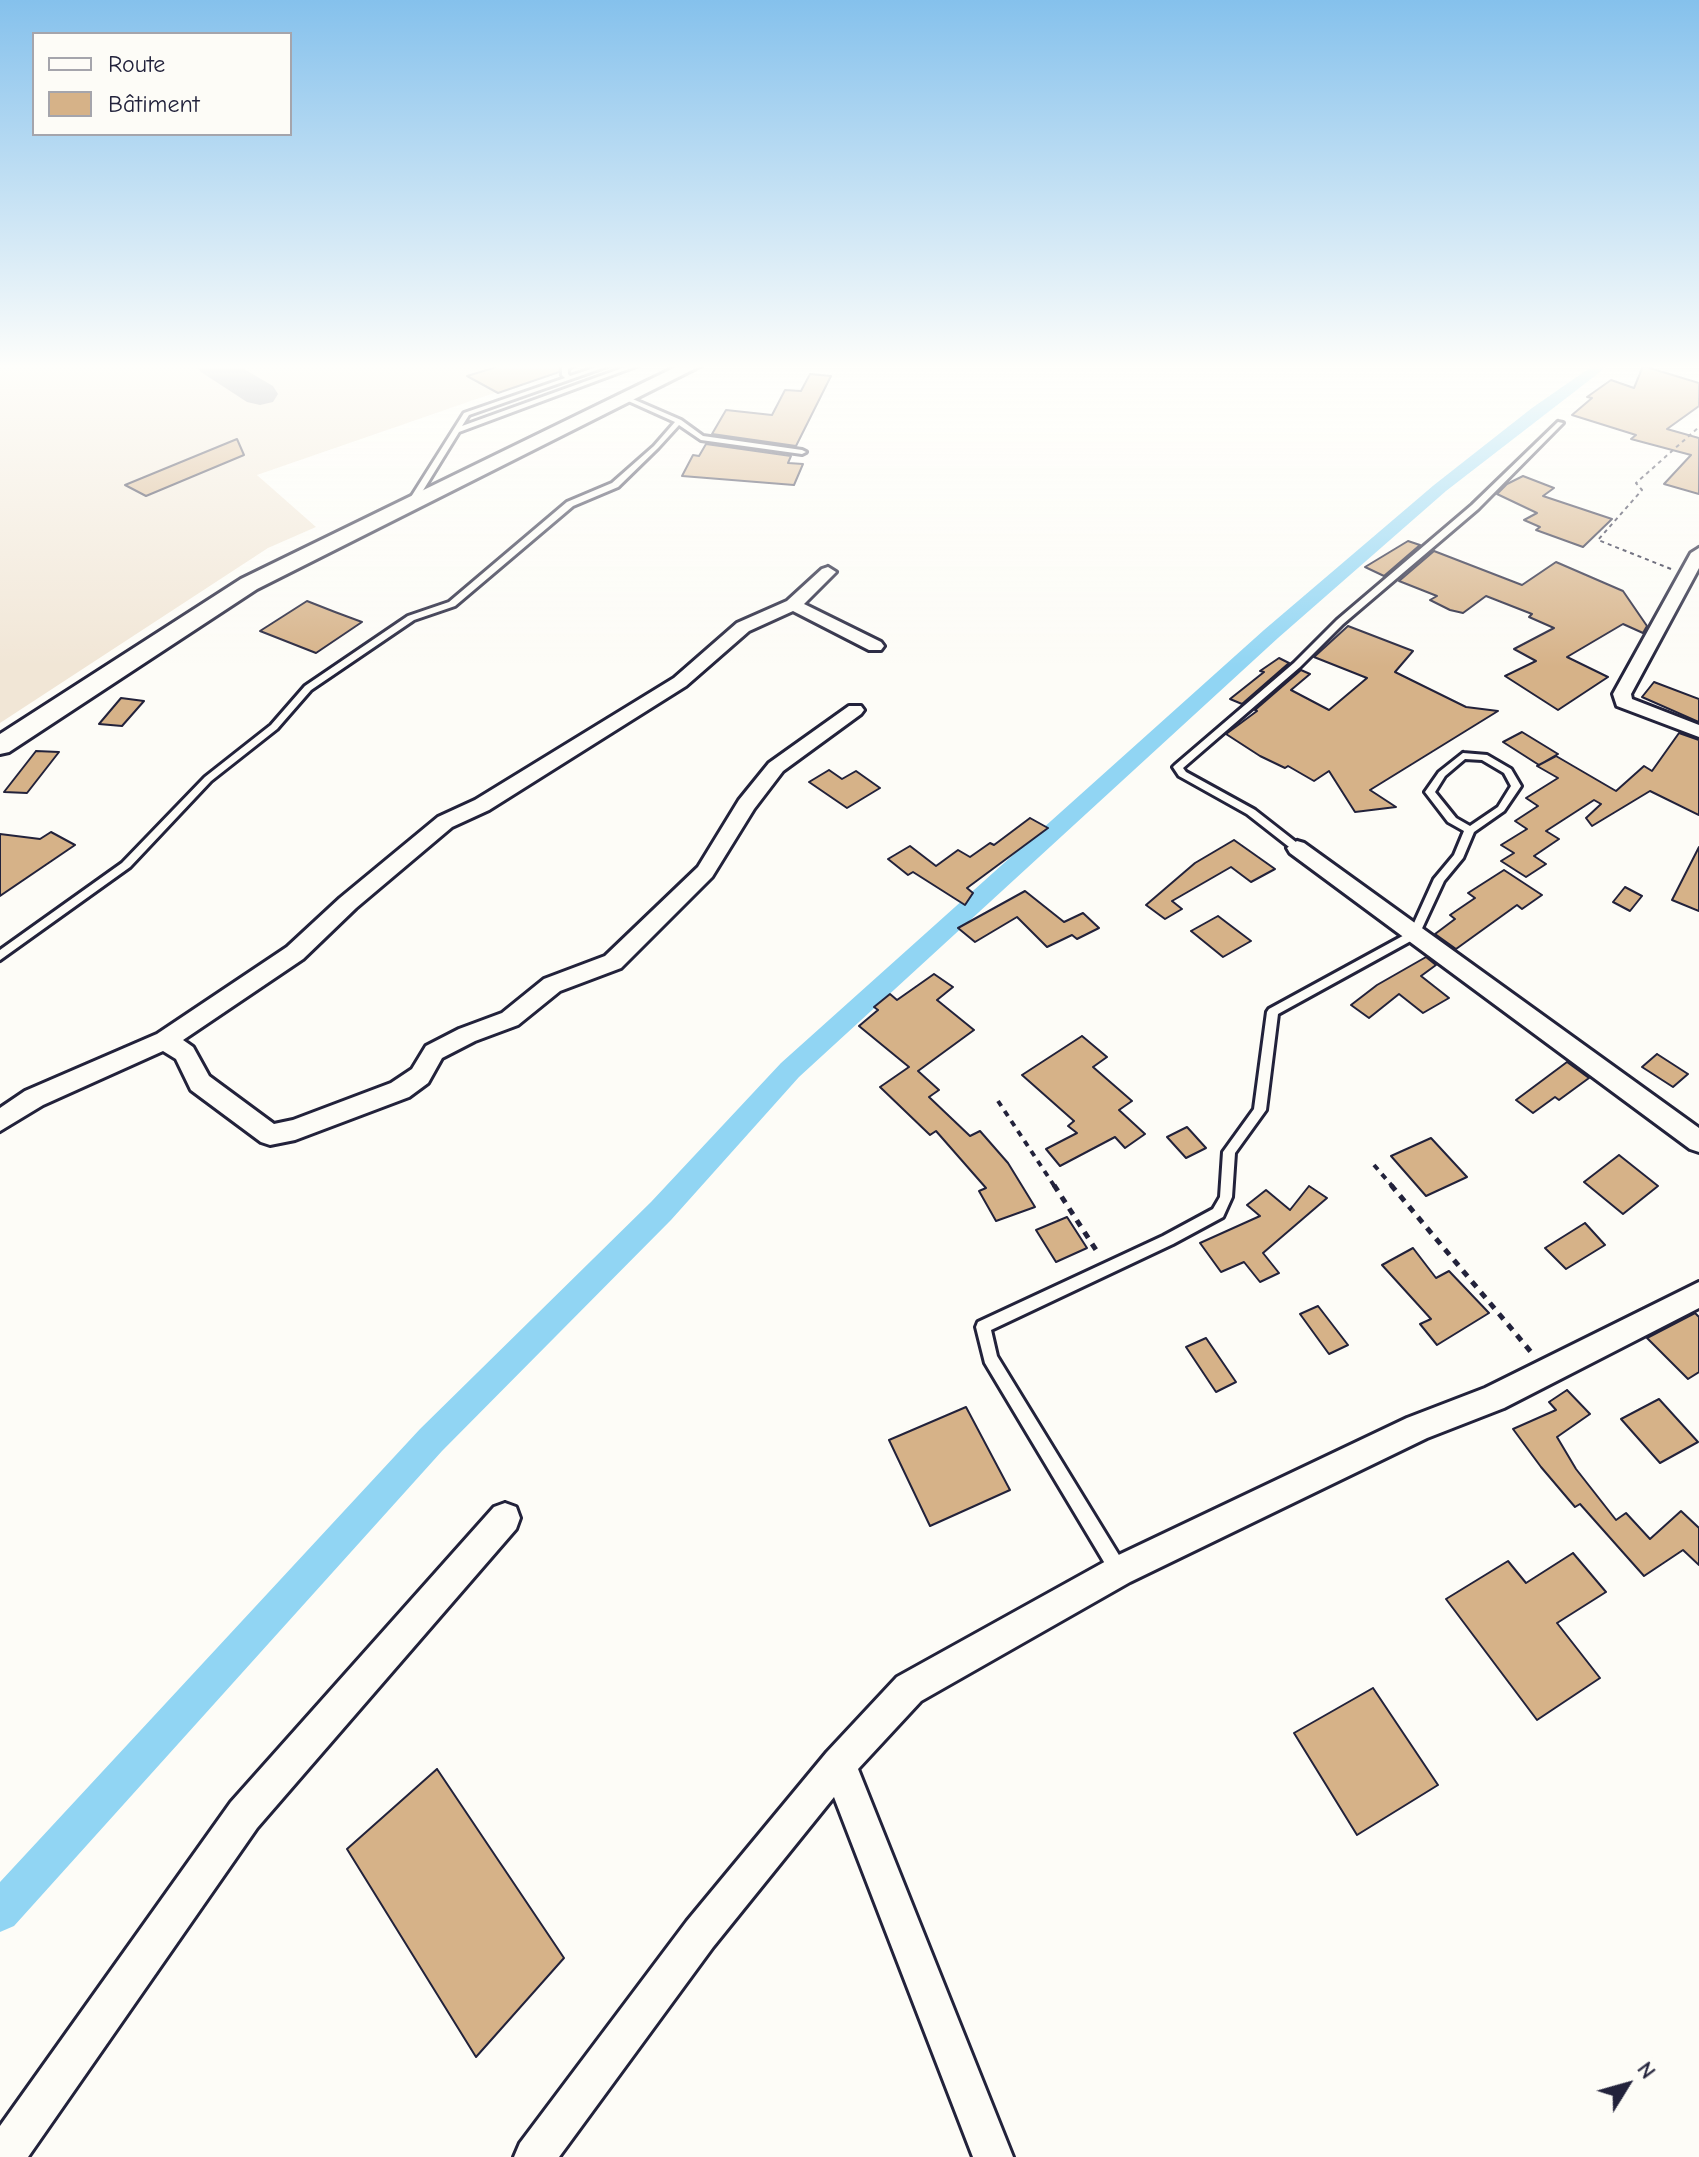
<!DOCTYPE html>
<html>
<head>
<meta charset="utf-8">
<style>
	body { margin:0 }
	#map { position:relative; width:1699px; height:2157px; overflow:hidden; background:#fdfcf7; font-family:"Comic Neue",sans-serif }
	canvas { display:block }
	.legend { position:absolute; left:32px; top:32px; width:260px; height:104px; box-sizing:border-box; background:#fdfcf7; border:2px solid #a5a5ac; margin:0; padding:10px 14px; list-style:none; font-size:24px; color:#22223b }
	.legend li { display:flex; align-items:center; gap:16px; height:40px }
	.legend b { width:40px; border:2px solid #a5a5ac }
	.north { position:absolute; left:1587px; top:2045px; width:80px; height:80px; -webkit-text-stroke:6px #fdfcf7; paint-order:stroke; rotate:53deg; font-size:22px; font-weight:700; line-height:32px; text-align:center; color:#22223b }
	.north::after { content:''; display:block; margin:auto; width:28px; height:36px; background:#22223b; clip-path:polygon(50% 0,100% 100%,50% 72%,0 100%) }
</style>
</head>
<body>
<div id="map">
<canvas width="1699" height="2157"></canvas>
<ul class="legend">
<li><b style="height:10px;background:#fdfcf7"></b>Route</li>
<li><b style="height:22px;background:#d6b288"></b>Bâtiment</li>
</ul>
<div class="north">N</div>
</div>
<script>
const g = document.querySelector('canvas').getContext('2d');
g.lineJoin = 'round';
function paint(path, color) {
  g.fillStyle = color;
  g.fill(path, 'evenodd');
}
function toPath(rows) {
  const path = new Path2D();
  for (const r of rows) {
    path.moveTo(r[0], r[1]);
    for (let i = 2; i < r.length; i += 2) path.lineTo(r[i], r[i + 1]);
  }
  return path;
}
function stroke(path, color, width, dash) {
  g.strokeStyle = color;
  g.lineWidth = width;
  g.lineCap = dash ? 'butt' : 'round';
  g.setLineDash(dash || []);
  g.stroke(path);
}
paint(toPath([
	[0,365,575,365,257,475,316,527,268,548,0,723]
]), '#f1e6d6');
paint(toPath([
	[1594,365,1609,365,1446,491,1278,638,799,1077,671,1220,442,1451,14,1926,0,1932,0,1882,420,1429,651,1202,781,1063,1264,630,1434,485,1532,408,1594,365]
]), '#91d5f3');
paint(toPath([
	[195,365,237,365,273,386,278,394,273,402,260,405,247,402,201,372,195,365]
]), '#908f99');
const building = toPath([
	[503,365,562,365,559,372,498,393,467,376,503,365],
	[1643,366,1699,383,1699,406,1667,429,1699,438,1699,494,1664,484,1691,455,1631,439,1636,435,1572,415,1592,398,1587,397,1611,380,1634,388,1643,366],
	[810,374,831,376,796,446,712,434,726,410,772,415,785,390,801,391,810,374],
	[237,439,244,455,146,496,125,485,237,439],
	[706,444,791,456,788,463,803,464,794,485,682,476,693,455,699,456,706,444],
	[1523,476,1554,488,1543,496,1612,519,1583,547,1536,530,1540,527,1524,520,1537,513,1497,494,1507,484,1523,476],
	[1408,541,1420,545,1384,576,1365,567,1408,541],
	[1434,551,1522,585,1556,562,1623,591,1647,626,1643,633,1623,624,1567,657,1608,677,1558,710,1505,676,1536,661,1514,649,1554,628,1529,617,1532,614,1486,596,1463,613,1450,610,1430,600,1437,596,1399,581,1434,551],
	[307,601,335,612,362,622,316,653,260,631,307,601],
	[1348,626,1413,651,1395,672,1466,707,1498,711,1370,790,1396,807,1355,812,1329,771,1314,781,1288,766,1285,768,1260,756,1226,734,1257,711,1255,710,1301,670,1310,674,1291,690,1329,710,1367,678,1314,657,1348,626],
	[1279,658,1289,663,1242,704,1230,699,1264,672,1260,671,1279,658],
	[1654,682,1699,699,1699,722,1642,697,1654,682],
	[121,698,144,701,122,726,99,724,121,698],
	[1522,732,1558,754,1539,765,1503,742,1522,732],
	[1679,733,1699,740,1699,815,1650,791,1592,826,1586,818,1601,804,1594,800,1546,831,1559,839,1534,856,1546,864,1526,877,1501,861,1514,853,1501,845,1527,829,1515,821,1538,806,1526,798,1558,778,1537,766,1556,756,1616,791,1644,766,1652,771,1679,733],
	[36,751,59,752,27,793,4,792,36,751],
	[829,770,842,779,856,771,880,788,847,808,809,782,829,770],
	[1030,818,1048,828,967,888,973,893,965,905,913,872,908,875,888,859,910,846,936,866,958,850,970,857,990,843,994,845,1030,818],
	[51,832,75,845,0,896,0,834,40,839,51,832],
	[1234,840,1275,869,1251,882,1231,867,1172,901,1182,909,1165,919,1146,905,1195,863,1234,840],
	[1699,847,1699,911,1672,900,1699,847],
	[1504,870,1542,895,1522,909,1517,905,1456,949,1435,934,1455,919,1450,915,1475,898,1468,893,1504,870],
	[1625,887,1642,896,1630,911,1613,902,1625,887],
	[1025,891,1064,922,1083,913,1099,928,1077,939,1072,935,1047,947,1017,917,975,942,958,928,1025,891],
	[1218,916,1251,941,1223,957,1191,931,1218,916],
	[1426,957,1436,965,1421,976,1449,998,1423,1013,1399,994,1369,1018,1351,1005,1377,985,1426,957],
	[934,974,953,987,937,1000,974,1030,918,1071,939,1090,929,1097,970,1136,980,1131,1008,1163,1035,1207,996,1221,979,1191,986,1188,936,1131,930,1135,880,1087,909,1067,859,1026,878,1010,874,1007,890,994,897,1000,934,974],
	[1082,1036,1107,1057,1093,1067,1132,1101,1119,1110,1145,1134,1125,1148,1115,1137,1060,1166,1046,1149,1077,1133,1068,1126,1074,1121,1022,1075,1082,1036],
	[1657,1054,1688,1074,1673,1087,1642,1067,1657,1054],
	[1567,1062,1589,1078,1559,1100,1555,1097,1533,1113,1516,1100,1567,1062],
	[1187,1127,1206,1148,1186,1158,1167,1137,1187,1127],
	[1431,1138,1467,1177,1426,1196,1391,1156,1431,1138],
	[1619,1155,1658,1186,1623,1214,1584,1182,1619,1155],
	[1309,1186,1327,1198,1263,1253,1279,1273,1260,1282,1244,1262,1221,1272,1200,1243,1260,1216,1247,1205,1266,1190,1290,1210,1309,1186],
	[1067,1217,1087,1248,1056,1262,1036,1230,1067,1217],
	[1585,1223,1605,1245,1566,1269,1545,1248,1585,1223],
	[1413,1248,1436,1278,1449,1271,1489,1313,1437,1345,1420,1324,1431,1319,1382,1265,1413,1248],
	[1318,1306,1348,1345,1329,1354,1300,1314,1318,1306],
	[1695,1313,1699,1317,1699,1372,1688,1379,1647,1338,1695,1313],
	[1206,1338,1236,1382,1216,1392,1186,1347,1206,1338],
	[1567,1390,1590,1414,1557,1437,1576,1469,1616,1520,1626,1513,1650,1539,1681,1511,1699,1528,1699,1565,1683,1550,1644,1576,1580,1504,1575,1507,1541,1467,1513,1429,1556,1410,1549,1402,1567,1390],
	[1659,1399,1698,1442,1660,1463,1621,1419,1659,1399],
	[966,1407,1010,1490,930,1526,889,1440,966,1407],
	[1573,1553,1606,1592,1557,1623,1600,1678,1537,1720,1446,1599,1508,1561,1526,1583,1573,1553],
	[1373,1688,1438,1785,1357,1835,1294,1733,1373,1688],
	[437,1769,564,1958,476,2057,347,1849,437,1769]
]);
paint(building, '#d6b288');
stroke(building, '#22223b', 2);
const lane = toPath([
	[568,365,575,365,568,369,568,374,570,376,603,365,611,365,469,415,462,426,631,365,639,365,459,432,414,505,407,507,406,505,464,413,565,378,562,375,562,368,568,365],
	[624,397,628,397,681,420,703,436,802,450,806,452,802,454,701,440,679,425,658,448,618,487,573,506,455,606,414,620,311,690,277,729,211,781,130,867,0,960,0,950,122,863,205,777,271,725,305,686,408,616,449,602,567,502,612,483,654,446,675,422,624,399,624,397],
	[1558,422,1563,423,1478,509,1343,624,1300,667,1183,768,1186,772,1255,810,1301,846,1301,850,1293,850,1247,814,1179,776,1173,767,1175,765,1294,663,1337,620,1472,505,1558,422],
	[1463,753,1487,755,1511,769,1521,786,1504,811,1474,832,1463,858,1444,881,1418,937,1278,1014,1266,1110,1235,1153,1232,1197,1223,1217,1173,1244,991,1330,997,1356,1125,1565,1127,1571,1125,1577,1119,1579,1113,1577,985,1363,976,1327,978,1322,1163,1236,1213,1209,1220,1197,1223,1152,1254,1109,1267,1012,1269,1009,1410,932,1434,879,1454,855,1464,831,1448,822,1425,792,1439,772,1463,753],
	[1465,759,1482,760,1504,773,1511,786,1498,807,1470,826,1456,818,1435,792,1445,776,1465,759]
]);
const street = toPath([
	[1699,548,1699,568,1631,694,1632,699,1699,725,1699,737,1617,706,1613,694,1691,553,1699,548],
	[828,567,836,572,804,604,881,642,884,646,881,650,869,650,793,611,749,631,686,686,489,810,452,827,356,908,303,959,183,1040,193,1047,209,1076,274,1124,293,1120,391,1083,412,1069,426,1046,459,1029,502,1013,544,979,605,956,698,867,739,800,769,763,849,706,861,706,864,710,861,714,783,771,754,809,712,877,621,968,560,991,518,1025,475,1041,442,1058,428,1083,409,1097,295,1140,270,1145,261,1142,191,1090,176,1059,163,1051,43,1105,0,1131,0,1108,25,1091,157,1034,287,947,340,898,438,817,475,800,674,678,737,623,787,601,822,569,828,567],
	[1297,841,1304,843,1699,1128,1699,1152,1690,1149,1290,853,1287,848,1297,841],
	[1699,1282,1699,1308,1504,1408,1427,1438,1130,1582,921,1701,858,1769,1013,2157,973,2157,834,1797,713,1947,559,2157,514,2157,520,2143,687,1921,827,1752,897,1677,1108,1560,1407,1418,1485,1388,1699,1282],
	[505,1503,516,1507,520,1518,516,1529,257,1828,28,2157,0,2157,0,2126,231,1802,494,1507,505,1503]
]);
const secondary = toPath([
	[680,365,702,365,257,589,9,752,0,754,0,734,241,579,680,365]
]);
stroke(lane, '#22223b', 6);
stroke(street, '#22223b', 6);
stroke(secondary, '#22223b', 6);
stroke(toPath([
	[1671,569,1598,540,1642,490,1636,483,1699,427]
]), '#22223b', 2, [4, 4]);
stroke(toPath([
	[998,1101,1055,1187],
	[1374,1165,1393,1187]
]), '#22223b', 4, [6, 6]);
stroke(toPath([
	[1054,1185,1098,1253],
	[1391,1185,1531,1352]
]), '#22223b', 5, [7, 7]);
paint(lane, '#fdfcf7');
paint(street, '#fdfcf7');
paint(secondary, '#fdfcf7');
const sky = g.createLinearGradient(0, 0, 0, 667);
sky.addColorStop(0, '#85c1ec');
sky.addColorStop(0.55, '#fefefb');
sky.addColorStop(1, '#fefefb00');
g.fillStyle = sky;
g.fillRect(0, 0, 1699, 667);
</script>
</body>
</html>
